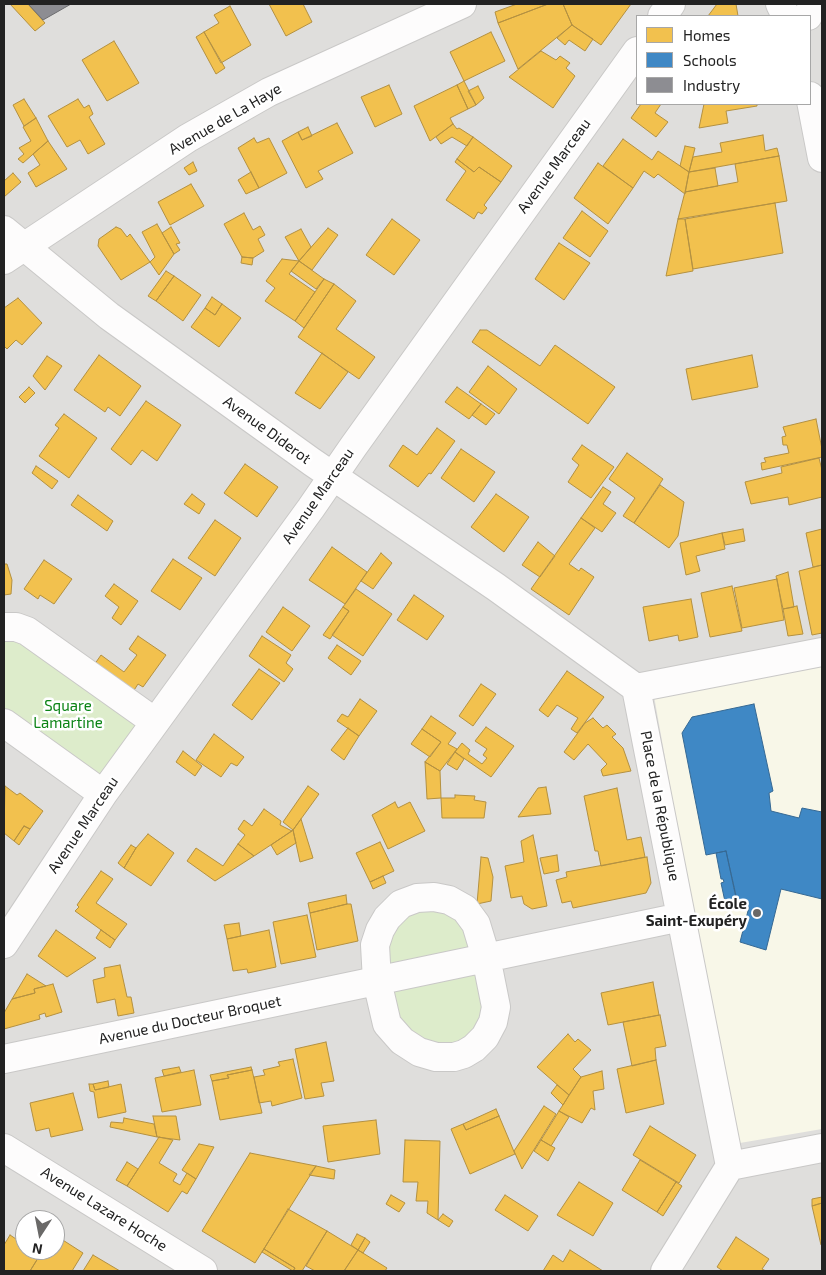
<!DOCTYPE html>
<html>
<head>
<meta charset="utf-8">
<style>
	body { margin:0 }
	#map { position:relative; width:826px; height:1275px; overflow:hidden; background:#f0eeeb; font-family:"Exo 2",sans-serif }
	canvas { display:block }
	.frame { position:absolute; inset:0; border:5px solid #222; pointer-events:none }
	.legend { position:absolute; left:636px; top:15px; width:175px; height:90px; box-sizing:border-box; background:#fff; border:1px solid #a7a7a7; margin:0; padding:6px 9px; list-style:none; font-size:15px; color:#222 }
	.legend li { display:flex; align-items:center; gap:10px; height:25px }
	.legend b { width:25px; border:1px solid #a7a7a7 }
	.north { position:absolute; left:15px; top:1210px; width:50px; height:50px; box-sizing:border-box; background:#fff; border:1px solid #a7a7a7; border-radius:50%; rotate:191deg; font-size:14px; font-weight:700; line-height:20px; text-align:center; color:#222 }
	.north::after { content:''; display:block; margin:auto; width:18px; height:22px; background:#6a6968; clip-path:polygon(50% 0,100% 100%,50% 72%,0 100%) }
</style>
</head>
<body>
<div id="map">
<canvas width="826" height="1275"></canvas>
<div class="frame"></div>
<ul class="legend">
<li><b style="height:14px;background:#f2c14e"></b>Homes</li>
<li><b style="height:14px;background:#3f88c5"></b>Schools</li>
<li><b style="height:14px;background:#8d8d92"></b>Industry</li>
</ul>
<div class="north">N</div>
</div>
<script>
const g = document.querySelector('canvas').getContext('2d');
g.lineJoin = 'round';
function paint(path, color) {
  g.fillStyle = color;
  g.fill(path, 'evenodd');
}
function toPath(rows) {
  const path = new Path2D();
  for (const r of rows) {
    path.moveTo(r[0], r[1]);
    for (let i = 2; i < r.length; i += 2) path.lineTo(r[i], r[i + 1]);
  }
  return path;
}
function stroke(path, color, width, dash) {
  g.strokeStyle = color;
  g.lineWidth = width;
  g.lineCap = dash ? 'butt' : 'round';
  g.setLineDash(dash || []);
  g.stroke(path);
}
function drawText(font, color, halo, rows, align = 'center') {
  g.font = font + ' "Exo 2",sans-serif';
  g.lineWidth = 5;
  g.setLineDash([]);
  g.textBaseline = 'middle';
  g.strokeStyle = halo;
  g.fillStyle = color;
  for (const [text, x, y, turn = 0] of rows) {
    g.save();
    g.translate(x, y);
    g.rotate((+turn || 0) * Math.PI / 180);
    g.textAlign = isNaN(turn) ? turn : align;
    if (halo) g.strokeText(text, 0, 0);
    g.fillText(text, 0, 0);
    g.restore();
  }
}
paint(toPath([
	[4,4,822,4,822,1271,4,1271],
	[637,16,810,16,810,104,637,104],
	[25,1220,55,1220,55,1250,25,1250]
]), '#dfdedc');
paint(toPath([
	[822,655,822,1129,734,1144,654,696]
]), '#f8f7e8');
paint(toPath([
	[4,627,155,722,103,794,4,723],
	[401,904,465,909,496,1007,474,1048,402,1041,380,930]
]), '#ddeccb');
const homes = toPath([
	[10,4,28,4,45,23,35,31,10,4],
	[269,4,303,4,312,22,286,36,269,4],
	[517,4,548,4,498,23,495,12,517,4],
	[548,4,563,4,572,25,518,69,498,23,548,4],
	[563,4,631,4,601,45,572,25,563,4],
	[717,4,736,4,738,16,708,16,717,4],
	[230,6,251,45,221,63,204,32,219,23,214,15,230,6],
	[572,25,593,39,585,51,569,40,565,45,557,38,572,25],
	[204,32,225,68,216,74,196,37,204,32],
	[491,32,505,61,464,81,450,52,491,32],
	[114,41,139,83,107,101,82,60,114,41],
	[541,51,556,60,560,56,570,63,566,68,575,76,553,108,509,77,541,51],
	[464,81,476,105,468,109,457,85,464,81],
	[389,85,402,114,375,127,361,97,389,85],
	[457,85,468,109,450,118,453,124,430,141,414,106,457,85],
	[478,86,484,98,476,105,468,91,478,86],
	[24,99,36,118,24,126,13,105,24,99],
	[78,99,84,108,89,105,93,114,89,117,105,144,88,154,80,140,67,147,48,116,78,99],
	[641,104,661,104,655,113,668,122,656,137,631,118,641,104],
	[704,104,757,104,757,106,726,111,728,123,699,128,704,104],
	[36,118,48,141,23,163,18,159,24,154,19,148,31,141,23,127,36,118],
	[337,123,353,153,318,171,323,179,306,188,282,141,298,132,302,140,337,123],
	[453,124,457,129,459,128,473,137,467,146,452,137,441,144,436,137,453,124],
	[308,127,312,136,302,140,298,132,308,127],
	[763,135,765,151,777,148,779,156,689,172,693,157,722,152,720,143,763,135],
	[473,137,512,166,501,182,479,167,474,172,457,159,473,137],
	[254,138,257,143,269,138,287,173,259,188,238,148,254,138],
	[623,139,652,160,658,151,689,172,685,194,658,174,654,178,644,171,633,188,603,166,623,139],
	[48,141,67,169,36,187,28,173,40,165,33,154,48,141],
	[685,146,695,148,689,172,680,166,685,146],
	[779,156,787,201,678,219,685,192,738,182,735,164,779,156],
	[457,159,474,172,479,167,501,182,484,205,487,208,482,214,478,212,474,219,446,200,466,171,455,162,457,159],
	[193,162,197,171,189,175,184,168,193,162],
	[598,163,633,188,608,224,574,198,598,163],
	[715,168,718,186,685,192,689,172,715,168],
	[251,172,259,188,246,194,238,180,251,172],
	[13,173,21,182,4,197,4,181,13,173],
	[191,184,204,206,170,225,158,202,191,184],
	[775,203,783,253,693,269,685,219,775,203],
	[582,211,608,231,590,257,563,238,582,211],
	[244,213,253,230,260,226,265,235,258,239,264,251,253,258,242,257,224,224,244,213],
	[392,219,420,240,394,275,366,255,392,219],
	[678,219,685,219,693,271,666,276,678,219],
	[157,224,174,254,159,275,150,262,155,257,142,232,157,224],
	[116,227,121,229,127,237,130,234,150,262,121,280,98,246,99,239,116,227],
	[171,227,180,243,176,244,180,250,174,254,162,233,171,227],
	[328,228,338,235,312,270,299,261,328,228],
	[301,229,311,247,299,261,285,237,301,229],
	[559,243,590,263,564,300,535,279,559,243],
	[242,257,253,258,252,265,241,263,242,257],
	[282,259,299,261,289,274,315,292,295,321,265,301,275,288,266,281,282,259],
	[299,261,324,279,316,289,291,271,299,261],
	[166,271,174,276,156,301,148,296,166,271],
	[174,276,201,295,183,321,156,301,174,276],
	[324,279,334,284,304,328,295,321,324,279],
	[334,284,356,301,336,329,375,357,359,379,298,337,334,284],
	[212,297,222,304,215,315,205,308,212,297],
	[18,298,42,323,22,345,16,340,7,349,4,346,4,308,18,298],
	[222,304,241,318,219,347,191,327,205,308,215,315,222,304],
	[480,330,487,330,540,366,555,345,615,387,588,424,472,342,480,330],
	[322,353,348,372,320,409,295,393,322,353],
	[99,355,141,386,120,416,108,407,105,412,74,390,99,355],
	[752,355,758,387,692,400,686,369,752,355],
	[47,356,62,366,45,390,33,376,47,356],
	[488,366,517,389,499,414,469,392,488,366],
	[29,387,35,393,25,403,19,397,29,387],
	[457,387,481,404,469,419,445,402,457,387],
	[146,401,181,425,157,461,142,450,131,465,111,449,146,401],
	[481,404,495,414,486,425,472,415,481,404],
	[64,414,97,438,69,478,39,456,59,428,55,425,64,414],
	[816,419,822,449,822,457,762,470,761,463,766,462,764,458,789,453,787,445,783,445,782,437,786,436,783,427,816,419],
	[437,428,455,441,431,474,429,473,418,487,389,466,403,445,417,455,437,428],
	[582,445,614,467,591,498,568,482,579,465,572,459,582,445],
	[461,449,495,472,474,502,441,478,461,449],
	[627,453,663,479,634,523,623,516,635,498,609,479,627,453],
	[819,458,822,470,822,497,789,505,788,497,751,504,745,482,782,473,781,467,819,458],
	[245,464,278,487,257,517,224,493,245,464],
	[36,466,58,481,52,489,32,473,36,466],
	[660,485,684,502,678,536,669,548,634,523,660,485],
	[603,487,611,492,603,504,616,513,602,532,581,518,603,487],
	[192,494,205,504,199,514,184,504,192,494],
	[496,494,529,517,504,552,471,527,496,494],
	[78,495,113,521,107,531,71,505,78,495],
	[581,518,595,528,569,564,579,571,581,568,594,577,569,615,531,589,581,518],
	[215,520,241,538,215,576,188,558,215,520],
	[743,529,745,541,725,545,722,533,743,529],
	[822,529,822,565,813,567,806,533,822,529],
	[722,533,725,549,696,556,700,571,686,575,680,543,722,533],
	[538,542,555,556,540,577,522,565,538,542],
	[332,547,367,572,345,604,309,580,332,547],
	[381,553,392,563,373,589,361,581,381,553],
	[173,559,202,578,180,610,151,591,173,559],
	[44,560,72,579,54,604,40,595,38,599,24,589,44,560],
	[4,564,7,564,12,580,11,594,4,595,4,564],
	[822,565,822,633,812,635,799,571,822,565],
	[788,572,794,607,783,609,776,576,788,572],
	[777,579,784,620,742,628,734,588,777,579],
	[114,584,138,601,121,625,112,618,119,607,105,596,114,584],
	[732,586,742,631,710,637,701,593,732,586],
	[356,589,392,614,363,656,332,635,349,611,343,607,356,589],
	[414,595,444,616,427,640,397,620,414,595],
	[691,599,698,637,679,641,678,635,649,641,643,607,691,599],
	[797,606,803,634,788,636,783,609,797,606],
	[283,607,310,626,292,651,266,632,283,607],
	[343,607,349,611,330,639,323,635,343,607],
	[138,636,166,655,143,687,138,684,131,695,92,668,101,655,124,672,137,655,129,649,138,636],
	[262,636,291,655,286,663,293,669,284,682,249,656,262,636],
	[337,645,361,661,351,675,328,658,337,645],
	[259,669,280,683,252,720,232,705,259,669],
	[567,671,604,697,577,733,571,729,578,718,557,705,548,717,539,710,567,671],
	[481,684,496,694,473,726,459,716,481,684],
	[360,699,377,711,359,736,337,721,342,714,348,717,360,699],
	[431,716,456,733,448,744,457,749,440,771,425,762,441,742,422,729,431,716],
	[593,718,603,728,607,725,616,734,612,737,623,748,631,771,603,776,601,770,607,764,588,744,574,760,564,752,585,723,593,718],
	[486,727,514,746,491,777,455,752,462,743,470,750,468,754,482,764,487,758,483,755,487,749,475,741,486,727],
	[348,728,359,736,344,760,331,750,348,728],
	[422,729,441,742,430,757,411,744,422,729],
	[214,734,244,757,237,766,231,763,221,777,196,760,214,734],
	[183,751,202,766,195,776,176,762,183,751],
	[455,752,464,759,457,770,447,764,455,752],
	[425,762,440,771,441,798,427,799,425,762],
	[5,786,17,795,20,793,43,811,30,829,24,826,14,841,4,833,5,786],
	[308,786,319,794,293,830,283,822,308,786],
	[546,787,551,814,518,817,538,788,546,787],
	[617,788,627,840,641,837,645,857,601,866,598,851,595,851,584,796,617,788],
	[455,795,475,796,474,800,486,802,484,818,442,818,441,798,455,798,455,795],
	[395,802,398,808,410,802,425,831,388,849,372,815,395,802],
	[264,809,281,821,280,825,292,831,254,856,238,844,245,835,238,829,244,820,252,826,264,809],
	[301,819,313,858,300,862,293,830,301,819],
	[24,826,30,829,19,845,14,841,24,826],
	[293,830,296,843,277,855,271,845,293,830],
	[148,834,174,853,151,886,124,868,136,848,148,834],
	[533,835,547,906,532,909,524,904,522,896,511,898,505,866,524,862,521,841,533,835],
	[380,842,394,871,370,882,356,853,380,842],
	[238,844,254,856,215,881,187,861,196,848,223,866,238,844],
	[131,845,136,848,124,868,118,863,131,845],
	[557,855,559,871,544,874,540,858,557,855],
	[481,857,488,858,493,877,491,901,477,904,481,857],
	[647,857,651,883,646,893,573,908,571,901,562,903,556,880,567,877,566,872,647,857],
	[101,871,113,879,96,903,127,924,115,940,75,911,79,907,77,905,101,871],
	[383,876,386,883,373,889,370,882,383,876],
	[346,895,347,904,310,913,308,903,346,895],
	[347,904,351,904,358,941,317,950,310,913,347,904],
	[307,915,316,957,281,964,273,922,307,915],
	[239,923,241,936,227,939,224,925,239,923],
	[56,930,96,958,67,977,38,956,56,930],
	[101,930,115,940,110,948,96,938,101,930],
	[269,930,276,967,248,973,247,969,233,971,227,939,269,930],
	[120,965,127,997,131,997,134,1013,118,1016,115,999,97,1003,93,980,105,977,104,968,120,965],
	[27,974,46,986,34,989,35,993,12,999,27,974],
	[653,982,659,1015,608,1025,601,993,653,982],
	[53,984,62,1012,46,1017,45,1013,39,1015,40,1019,4,1029,4,1013,12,999,35,993,34,989,53,984],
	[660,1015,666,1046,655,1048,656,1060,632,1066,623,1022,660,1015],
	[568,1034,575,1042,578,1039,591,1050,573,1069,581,1077,569,1095,537,1067,568,1034],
	[326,1042,334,1081,321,1083,324,1096,305,1099,295,1049,326,1042],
	[293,1059,302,1098,272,1106,271,1101,259,1103,254,1077,265,1075,263,1070,280,1066,278,1062,293,1059],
	[656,1060,664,1104,626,1113,617,1069,656,1060],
	[179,1067,181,1072,164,1076,162,1070,179,1067],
	[251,1067,252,1070,227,1075,229,1078,212,1081,210,1075,251,1067],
	[194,1070,201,1105,162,1112,155,1078,194,1070],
	[252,1070,262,1113,220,1120,212,1081,229,1078,227,1075,252,1070],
	[602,1071,604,1089,593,1091,595,1110,591,1108,582,1123,559,1111,581,1077,602,1071],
	[108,1081,109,1087,95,1090,93,1084,108,1081],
	[89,1084,93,1084,95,1090,121,1084,126,1112,98,1118,94,1092,90,1091,89,1084],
	[557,1085,569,1095,563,1105,551,1093,557,1085],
	[73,1093,83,1130,51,1137,49,1128,36,1131,30,1103,73,1093],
	[544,1106,556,1114,522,1169,514,1151,544,1106],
	[496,1109,499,1116,466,1130,463,1124,496,1109],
	[559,1111,569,1117,551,1146,541,1140,559,1111],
	[153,1116,176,1116,180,1140,157,1137,153,1116],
	[499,1116,515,1154,470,1174,451,1129,463,1124,466,1130,499,1116],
	[124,1118,154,1124,157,1137,110,1127,111,1122,123,1123,124,1118],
	[376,1120,380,1154,328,1162,323,1126,376,1120],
	[650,1126,696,1155,679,1183,633,1155,650,1126],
	[159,1137,173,1140,159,1163,177,1174,173,1181,180,1185,187,1173,196,1179,187,1194,182,1191,168,1212,127,1186,159,1137],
	[405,1140,440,1141,438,1220,427,1213,428,1201,416,1201,418,1182,403,1182,405,1140],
	[541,1140,555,1148,548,1161,534,1151,541,1140],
	[199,1144,214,1147,196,1179,182,1170,199,1144],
	[250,1153,316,1166,255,1263,202,1231,250,1153],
	[640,1160,676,1182,657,1212,622,1190,640,1160],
	[127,1162,138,1169,127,1186,116,1180,127,1162],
	[316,1166,335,1170,334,1179,309,1175,316,1166],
	[579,1182,613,1203,593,1236,557,1215,579,1182],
	[676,1182,682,1186,663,1216,657,1212,676,1182],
	[391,1195,405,1203,399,1212,386,1204,391,1195],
	[505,1195,538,1216,528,1231,495,1210,505,1195],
	[822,1197,822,1203,812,1206,812,1199,822,1197],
	[822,1203,822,1244,821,1245,812,1206,822,1203],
	[288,1209,327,1231,302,1271,293,1271,295,1268,264,1249,288,1209],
	[443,1214,453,1221,449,1227,438,1220,443,1214],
	[327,1231,358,1250,344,1271,315,1271,306,1266,327,1231],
	[357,1234,365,1238,358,1250,351,1245,357,1234],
	[10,1235,19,1241,23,1237,25,1239,25,1250,33,1250,40,1255,30,1271,4,1271,4,1245,10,1235],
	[55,1235,83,1253,72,1271,30,1271,43,1250,55,1250,55,1235],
	[736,1237,769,1259,762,1269,766,1271,723,1271,717,1267,736,1237],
	[365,1238,370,1242,363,1253,358,1250,365,1238],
	[264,1249,295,1268,293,1271,262,1252,264,1249],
	[358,1250,387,1268,385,1271,344,1271,358,1250],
	[570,1250,603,1271,543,1271,553,1255,563,1262,570,1250],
	[93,1255,120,1271,83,1271,93,1255]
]);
paint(homes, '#f2c14e');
stroke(homes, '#b49141', 1);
const schools = toPath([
	[754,704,773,791,769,793,771,811,799,818,802,808,822,812,822,899,781,889,766,950,740,942,749,907,738,907,726,851,706,855,682,733,692,717,754,704],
	[726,851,737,900,727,911,721,883,724,882,723,879,721,879,716,853,726,851]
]);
paint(schools, '#3f88c5');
stroke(schools, '#366994', 1);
const industry = toPath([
	[28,4,71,4,43,20,28,4]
]);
paint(industry, '#8d8d92');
stroke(industry, '#6d6d70', 1);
const minor = toPath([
	[662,16,671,4],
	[4,230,109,316,312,462,496,587,636,688],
	[4,260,188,138,269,92,462,4],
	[4,627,16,627,27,631,155,722],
	[4,723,103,794],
	[434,897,449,900,465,909,476,924,486,957,496,1007,493,1022,485,1037,474,1048,464,1054,454,1057,436,1057,419,1052,402,1041,387,1024,377,981,375,945,380,930,387,918,401,904,417,898,434,897],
	[4,944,103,794,311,508,353,447,637,51],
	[4,1059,681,917],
	[4,1148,203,1271],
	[730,1166,636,688,822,652],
	[730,1166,822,1148],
	[665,1271,730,1166]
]);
const tertiary = toPath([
	[780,4,786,16],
	[808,16,813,4],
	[810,96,822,158]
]);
stroke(minor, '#c9c8c7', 30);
stroke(tertiary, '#c9c8c7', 30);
stroke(minor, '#fdfcfc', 28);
stroke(tertiary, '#fdfcfc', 28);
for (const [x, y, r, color] of [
	[757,913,5,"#6a6968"]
]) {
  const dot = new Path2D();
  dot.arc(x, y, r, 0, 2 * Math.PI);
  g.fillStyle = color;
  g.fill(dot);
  stroke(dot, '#fff', 2);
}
drawText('15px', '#222', '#fff', [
	["Avenue de La Haye",225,119,-30],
	["Avenue Marceau",554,166,-54],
	["Avenue Diderot",267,430,36],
	["Avenue Marceau",318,496,-55],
	["Place de la République",660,806,79],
	["Avenue Marceau",83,825,-56],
	["Avenue du Docteur Broquet",190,1020,-12],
	["Avenue Lazare Hoche",104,1209,32]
]);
drawText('15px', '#0c8416', '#fff', [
	["Square",68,706],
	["Lamartine",68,723]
]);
drawText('bold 15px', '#222', '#fff', [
	["École",747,904],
	["Saint-Exupéry",747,921]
], 'right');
</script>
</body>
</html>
